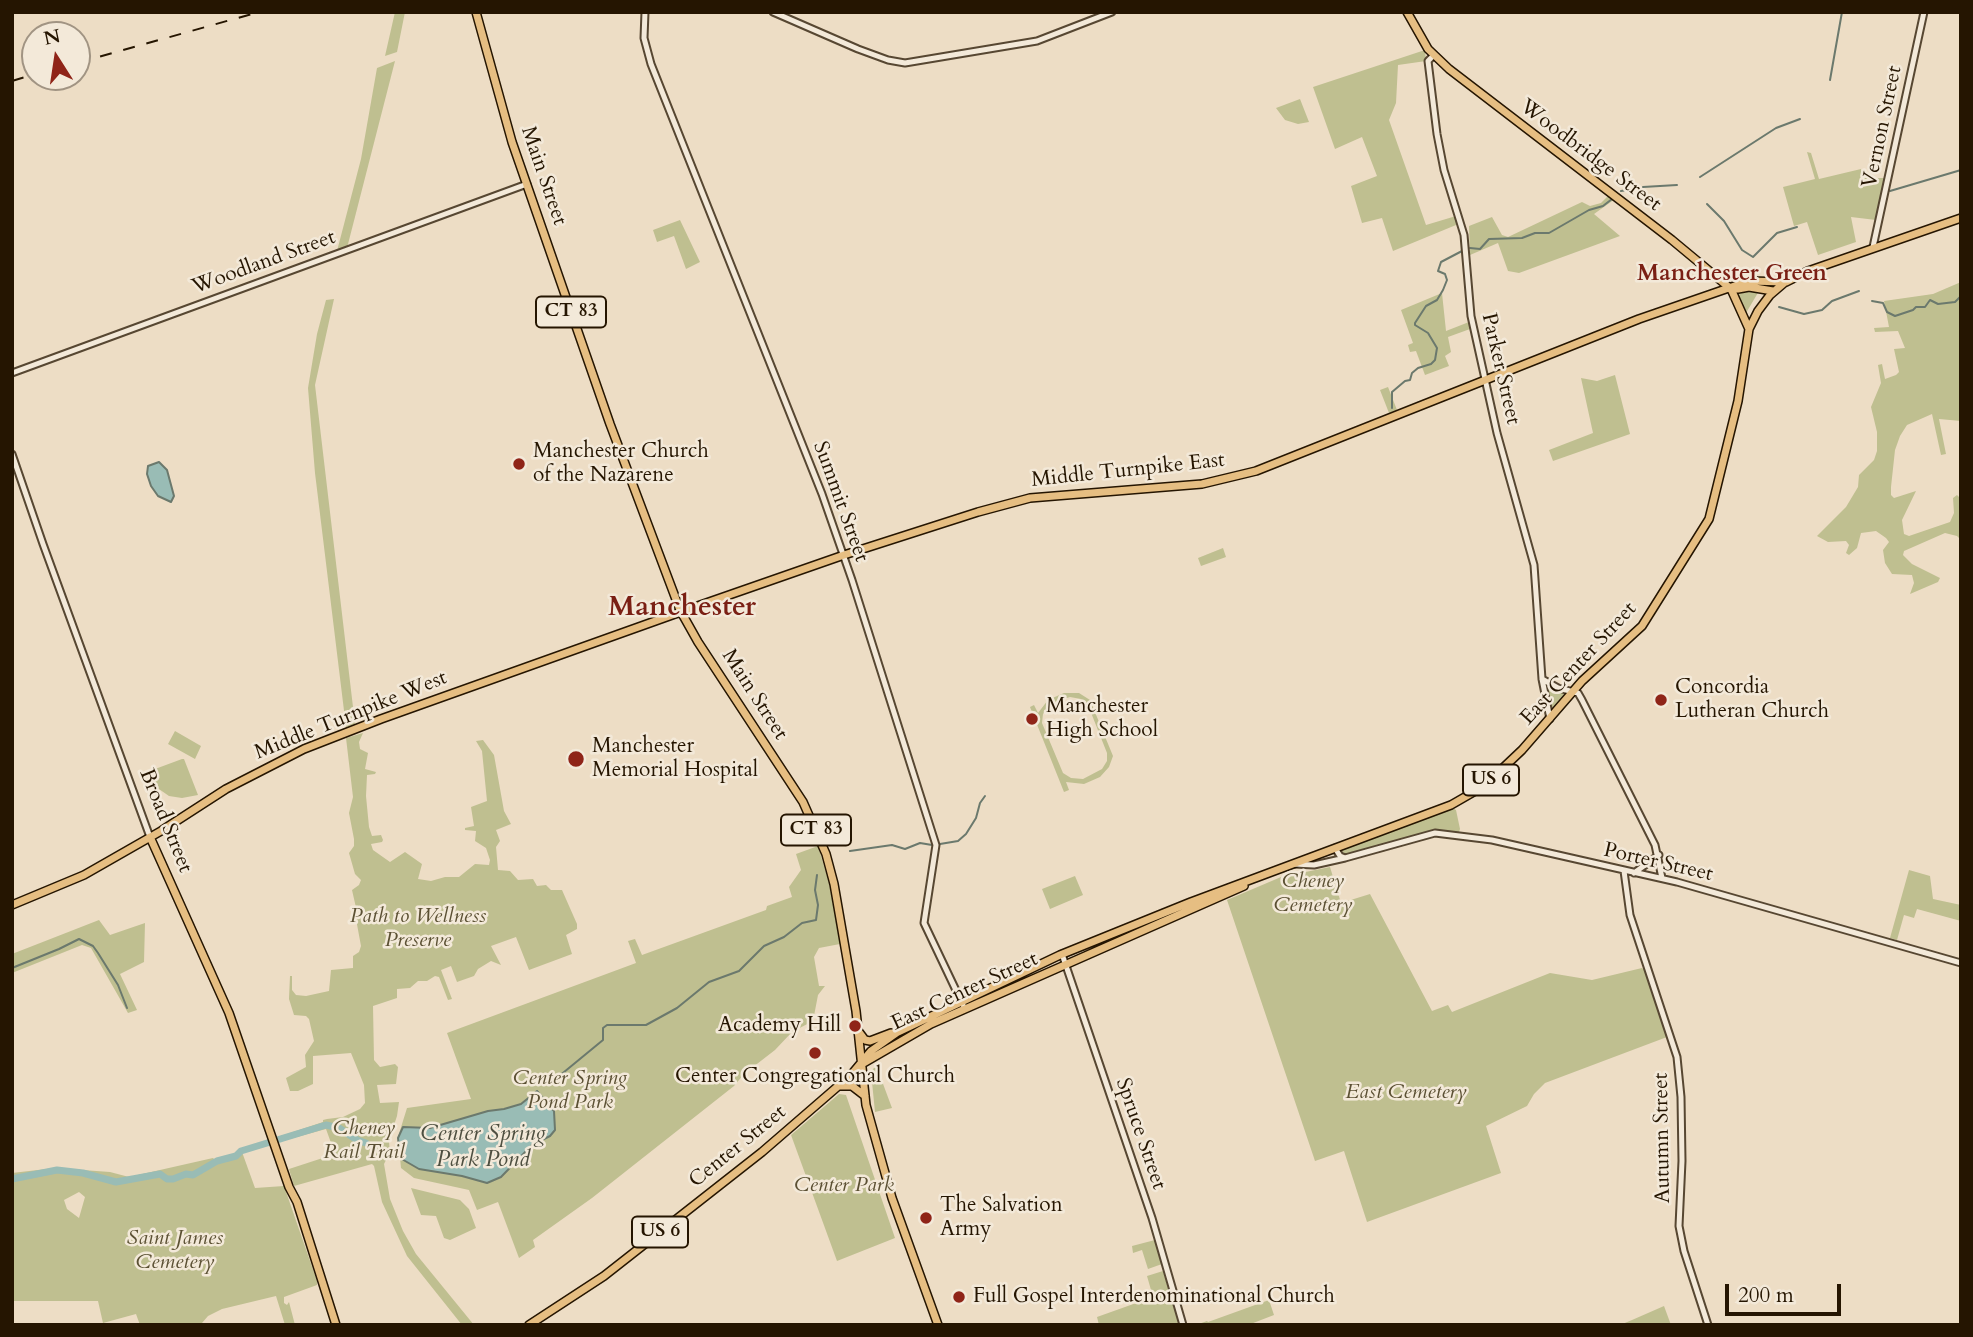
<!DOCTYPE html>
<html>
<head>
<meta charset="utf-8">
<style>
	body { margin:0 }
	#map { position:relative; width:1973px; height:1337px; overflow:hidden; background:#edddc5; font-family:Cardo,serif }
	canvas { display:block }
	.frame { position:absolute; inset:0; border:14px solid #251501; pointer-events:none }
	.north { position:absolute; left:21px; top:21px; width:70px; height:70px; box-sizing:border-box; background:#f3e9d9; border:2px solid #a19483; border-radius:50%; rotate:348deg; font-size:19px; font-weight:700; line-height:28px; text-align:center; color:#251501 }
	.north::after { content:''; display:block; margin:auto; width:24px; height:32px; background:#8f2418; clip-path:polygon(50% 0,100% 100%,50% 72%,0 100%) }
	.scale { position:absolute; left:1725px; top:1284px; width:116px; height:32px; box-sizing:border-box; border:4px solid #251501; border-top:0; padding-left:9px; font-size:21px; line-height:24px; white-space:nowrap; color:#251501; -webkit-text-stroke:5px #f3e9d9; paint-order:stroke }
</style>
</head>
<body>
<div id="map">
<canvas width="1973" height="1337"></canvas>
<div class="frame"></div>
<div class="north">N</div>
<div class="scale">200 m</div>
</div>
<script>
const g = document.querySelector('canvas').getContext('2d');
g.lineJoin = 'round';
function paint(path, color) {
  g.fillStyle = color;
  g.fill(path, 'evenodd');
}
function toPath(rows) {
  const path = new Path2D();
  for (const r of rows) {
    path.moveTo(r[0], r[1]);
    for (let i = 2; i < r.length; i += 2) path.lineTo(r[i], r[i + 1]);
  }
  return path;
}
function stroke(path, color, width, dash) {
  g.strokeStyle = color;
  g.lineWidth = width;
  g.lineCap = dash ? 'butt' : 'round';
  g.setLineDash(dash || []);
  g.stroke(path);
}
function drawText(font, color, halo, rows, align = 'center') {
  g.font = font + ' Cardo,serif';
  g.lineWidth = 5;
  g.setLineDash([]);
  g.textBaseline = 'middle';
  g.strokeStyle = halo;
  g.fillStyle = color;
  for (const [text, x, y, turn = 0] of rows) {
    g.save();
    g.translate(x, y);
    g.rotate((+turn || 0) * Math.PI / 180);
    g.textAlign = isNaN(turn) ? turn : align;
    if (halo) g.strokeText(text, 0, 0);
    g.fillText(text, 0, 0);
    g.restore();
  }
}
paint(toPath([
	[395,12,405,12,397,52,385,56],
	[1425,50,1426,61,1398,65,1396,103,1389,120,1426,225,1456,216,1456,225,1393,251,1382,218,1362,223,1351,186,1377,176,1362,137,1335,149,1313,87],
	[395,61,347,248,337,251,361,159,377,68],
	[1300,99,1309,122,1298,124,1285,120,1276,108],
	[1807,152,1811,153,1819,179,1861,169,1861,178,1885,178,1876,220,1851,217,1856,242,1818,255,1807,222,1794,226,1783,187,1815,179],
	[1609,195,1615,199,1594,214,1620,236,1519,273,1508,271,1498,243,1470,255,1469,226,1492,217,1502,235,1508,237,1582,202,1590,206,1601,203],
	[680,220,700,262,686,269,674,236,657,242,653,230],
	[1961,282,1961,421,1939,419,1946,454,1941,455,1932,414,1907,425,1900,436,1895,450,1891,487,1891,495,1894,498,1916,491,1902,520,1904,534,1909,536,1950,522,1954,513,1953,498,1957,495,1961,499,1961,540,1957,536,1945,533,1904,551,1903,555,1912,564,1940,578,1938,582,1910,594,1914,583,1912,575,1892,574,1885,563,1883,550,1889,542,1886,538,1876,531,1861,533,1857,548,1849,555,1846,553,1849,545,1846,541,1828,542,1817,536,1846,507,1858,487,1859,475,1874,460,1877,451,1877,432,1871,407,1881,383,1878,365,1882,364,1885,379,1896,375,1899,372,1894,349,1905,348,1898,331,1875,332,1874,328,1889,327,1884,301,1933,294],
	[1745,291,1759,291,1746,313,1738,295],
	[1442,293,1446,331,1469,322,1470,329,1448,337,1451,352,1445,356,1449,366,1425,375,1416,351,1410,352,1408,345,1413,343,1401,310],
	[334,299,315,385,355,724,346,727,315,473,308,388,317,334,326,300],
	[1615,375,1630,434,1553,461,1549,450,1593,433,1581,378,1597,381],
	[1388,387,1397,410,1389,413,1380,390],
	[1223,548,1226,557,1201,566,1198,558],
	[1547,686,1565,693,1551,709],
	[1064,693,1079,693,1090,700,1113,756,1109,767,1100,777,1084,784,1066,782,1069,790,1064,792,1030,707,1034,705,1038,713,1048,700],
	[1070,697,1081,699,1088,705,1107,753,1107,761,1102,769,1083,779,1071,778,1063,773,1042,723,1043,714,1048,707,1057,701],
	[175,731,201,746,195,759,168,744],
	[363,733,359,742,360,749,368,753,365,769,376,772,375,774,367,775,366,796,369,827,372,836,381,835,383,840,382,842,371,844,373,850,390,862,405,852,422,864,418,879,431,881,445,877,459,877,475,864,489,865,490,860,486,848,475,841,476,831,465,830,465,828,474,826,471,807,487,801,482,751,476,741,483,740,494,755,504,811,511,824,496,830,500,841,496,847,498,870,510,871,518,880,533,879,537,886,546,885,551,890,562,890,577,924,577,929,566,935,572,954,529,970,516,937,491,946,501,965,491,961,478,969,474,976,457,982,451,966,441,970,452,999,448,1000,439,977,435,976,427,981,418,981,410,988,397,989,397,998,373,1006,374,1060,380,1067,395,1064,398,1067,396,1084,377,1085,380,1103,399,1102,397,1116,389,1140,390,1159,386,1160,384,1164,390,1199,403,1231,416,1254,474,1325,462,1325,407,1256,382,1202,374,1166,372,1164,294,1186,289,1169,335,1154,326,1129,286,1140,281,1136,323,1122,323,1120,327,1119,343,1117,360,1109,365,1103,364,1085,351,1053,313,1056,313,1084,298,1091,290,1091,286,1078,306,1067,305,1055,314,1041,309,1019,306,1016,294,1015,289,999,290,976,292,976,292,990,296,995,306,996,329,991,331,970,353,968,353,956,359,952,361,946,356,919,357,912,352,890,359,885,361,880,355,874,349,853,354,846,354,839,349,813,353,797,346,738],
	[182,759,184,759,198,795,182,798,169,796,156,787,149,777,147,772],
	[1453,808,1456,810,1460,829,1459,832,1433,831,1346,855,1342,854,1343,849],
	[818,846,829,883,840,944,819,948,814,957,819,986,825,986,818,995,813,1021,792,1032,775,1050,744,1074,734,1086,592,1198,533,1240,535,1247,519,1258,498,1202,477,1210,469,1190,414,1178,401,1168,398,1137,407,1108,471,1099,447,1033,636,963,628,941,635,939,642,955,766,910,767,906,792,897,789,887,801,870,796,854],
	[1330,867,1341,903,1370,894,1432,1011,1448,1005,1452,1012,1550,973,1592,980,1642,968,1645,970,1668,1034,1667,1037,1545,1083,1534,1094,1527,1106,1486,1126,1501,1173,1367,1222,1344,1151,1315,1161,1227,900,1281,877],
	[1909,870,1930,876,1933,899,1961,905,1961,921,1917,909,1914,918,1904,915,1897,940,1890,938],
	[1075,876,1083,895,1050,909,1042,889],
	[99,920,110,935,145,923,144,962,120,974,137,1010,128,1013,91,948,82,945,12,973,12,954],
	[876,1065,892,1108,875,1112,871,1072],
	[839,1094,846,1095,895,1238,837,1261,791,1135],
	[242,1152,255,1188,284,1186,317,1281,317,1285,284,1297,284,1303,287,1305,289,1302,295,1325,285,1325,276,1296,222,1309,208,1316,202,1323,198,1325,140,1325,136,1314,103,1323,98,1301,12,1301,12,1173,55,1168,110,1172,129,1177,213,1158,216,1161],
	[79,1192,85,1197,79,1218,67,1209,64,1200],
	[411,1188,460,1200,469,1209,476,1228,450,1240,444,1238,436,1216,421,1215],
	[1155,1240,1162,1264,1148,1269,1142,1250,1133,1253,1132,1246],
	[1163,1271,1179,1325,1099,1325,1097,1317,1153,1297,1147,1276],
	[1269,1300,1274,1315,1248,1325,1196,1325,1207,1321,1208,1322],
	[1664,1306,1671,1325,1620,1325,1632,1320]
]), '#bfbf90');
const water = toPath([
	[159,462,167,470,174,496,171,502,158,496,151,486,147,474,148,466,159,462],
	[537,1091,554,1111,555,1130,550,1136,532,1145,501,1177,487,1183,462,1176,419,1169,400,1158,398,1138,403,1127,430,1128,488,1111,504,1109,521,1104,537,1091]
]);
paint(water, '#99bcb5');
stroke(water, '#6b796d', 2);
stroke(toPath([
	[1830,80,1842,12],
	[1700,177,1776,128,1800,119],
	[1643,187,1677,185],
	[1621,191,1634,189],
	[1890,191,1961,170],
	[1707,204,1724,221,1742,250,1753,257,1777,233,1797,227],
	[1470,248,1480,249,1489,239,1522,238,1535,233,1549,233,1589,210,1603,206,1612,199],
	[1872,301,1883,303,1887,312,1895,316,1913,310,1916,307,1925,307,1930,300,1938,304,1955,302,1961,296],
	[1779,307,1804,314,1822,310,1832,301,1859,291],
	[1392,408,1392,392,1405,381,1410,380,1412,373,1418,368,1431,364,1435,360,1437,348,1428,333,1415,325,1415,323,1426,306,1437,300,1443,290,1447,280,1445,274,1438,271,1441,262,1462,251],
	[940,844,958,841,966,834,976,818,980,803,985,796],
	[850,851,892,845,905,849,920,843,932,845],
	[12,968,59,949,79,939,93,946,98,953,118,985,127,1008],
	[558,1077,603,1040,603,1028,607,1025,646,1025,677,1008,709,982,739,971,764,946,784,937,802,923,816,920,818,905,815,890,817,875]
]), '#6b796d', 2);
stroke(toPath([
	[12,1179,57,1170,83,1173,116,1182,160,1174,167,1179,173,1179,186,1174,193,1175,217,1161,236,1156,241,1151,326,1125,339,1128,357,1140,366,1143]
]), '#99bcb5', 7);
const minor = toPath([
	[645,12,644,38,651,64,822,494,852,580,936,845,924,923,963,1005],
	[773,12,858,49,888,60,905,63,1037,41,1112,12],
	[1434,55,1428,61,1437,134,1444,170,1464,235,1471,316,1497,433,1534,565,1542,679,1550,719],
	[1873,247,1924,12],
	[12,373,527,184],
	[12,454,43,544,150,837],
	[1542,679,1558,688,1578,693,1582,700,1655,845,1662,878],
	[1335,848,1340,856,1345,858,1435,833,1492,840,1677,882,1961,963],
	[1294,864,1314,865,1345,858],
	[1624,871,1630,915,1677,1057,1681,1097,1682,1161,1679,1226,1684,1251,1708,1325],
	[1634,873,1659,855],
	[1062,954,1152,1218,1183,1325]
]);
const major = toPath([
	[476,12,512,142,610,424,680,610,698,642,803,802,826,854,834,884,856,1011,866,1105,892,1198,938,1325],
	[1407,12,1428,49,1449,69,1672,240,1731,289,1749,329],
	[1738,289,1749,287,1773,291],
	[150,837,229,1013,289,1187,297,1202,336,1325],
	[12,905,84,875,161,831,226,789,304,749,381,719,689,609,844,555,978,512,1030,498,1202,484,1256,471,1639,319,1749,281,1786,282,1808,271,1961,218],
	[859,1032,865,1040,870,1041,891,1033],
	[862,1064,931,1024,1244,886],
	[839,1086,852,1086,865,1096],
	[529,1325,604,1276,762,1152,851,1075,871,1051,898,1032,1060,955,1191,902,1451,805,1484,786,1522,750,1582,681,1642,626,1709,519,1738,401,1749,329,1758,311,1770,295,1784,283]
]);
stroke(minor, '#574732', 9);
stroke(major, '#251501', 10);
stroke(minor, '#f3e9d9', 5);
stroke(major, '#e6be82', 7);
stroke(toPath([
	[77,63,259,12],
	[12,81,35,74]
]), '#251501', 2, [12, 12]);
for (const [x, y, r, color] of [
	[519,464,7,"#8f2418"],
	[1661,700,7,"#8f2418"],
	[1032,719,7,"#8f2418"],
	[576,759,9,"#8f2418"],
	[855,1026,7,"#8f2418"],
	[815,1053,7,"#8f2418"],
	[926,1218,7,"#8f2418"],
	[959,1297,7,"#8f2418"]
]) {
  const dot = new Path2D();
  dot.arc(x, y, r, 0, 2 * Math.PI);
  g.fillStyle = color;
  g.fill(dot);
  stroke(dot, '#f3e9d9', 2.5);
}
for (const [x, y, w] of [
	[571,312,70],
	[1491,780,56],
	[816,830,70],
	[660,1232,56]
]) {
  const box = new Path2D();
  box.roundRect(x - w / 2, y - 15.5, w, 31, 5);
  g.fillStyle = '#f3e9d9';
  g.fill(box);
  stroke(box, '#251501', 2);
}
drawText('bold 19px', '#251501', null, [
	["CT 83",571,312],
	["US 6",1491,780],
	["CT 83",816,830],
	["US 6",660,1232]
]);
drawText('21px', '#251501', '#f3e9d9', [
	["Vernon Street",1883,127,-78],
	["Woodbridge Street",1590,156,37],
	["Main Street",543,176,71],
	["Woodland Street",264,263,-20],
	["Parker Street",1500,369,77],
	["Middle Turnpike East",1128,471,-6],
	["Summit Street",840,502,70],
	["East Center Street",1579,664,-47],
	["Main Street",754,695,57],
	["Middle Turnpike West",351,716,-22],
	["Broad Street",165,821,68],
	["Porter Street",1658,863,13],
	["East Center Street",965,992,-25],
	["Spruce Street",1140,1134,71],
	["Autumn Street",1663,1138,-91],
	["Center Street",738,1147,-39]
]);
drawText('21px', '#251501', '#f3e9d9', [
	["Manchester Church",533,452],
	["of the Nazarene",533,476],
	["Concordia",1675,688],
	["Lutheran Church",1675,712],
	["Manchester",1046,707],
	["High School",1046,731],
	["Manchester",592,747],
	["Memorial Hospital",592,771],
	["Academy Hill",841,1026,"right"],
	["Center Congregational Church",815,1077,"center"],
	["The Salvation",940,1206],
	["Army",940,1230],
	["Full Gospel Interdenominational Church",973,1297]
], 'left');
drawText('italic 21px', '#5b5033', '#f3e9d9', [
	["Cheney",1313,882],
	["Cemetery",1313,906],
	["Path to Wellness",418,917],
	["Preserve",418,941],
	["Center Spring",570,1079],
	["Pond Park",570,1103],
	["East Cemetery",1406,1093],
	["Cheney",364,1129],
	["Rail Trail",364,1153],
	["Center Park",844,1186],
	["Saint James",175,1239],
	["Cemetery",175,1263]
]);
drawText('bold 23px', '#7a1f14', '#f3e9d9', [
	["Manchester Green",1732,275]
]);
drawText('italic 23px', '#4e4f40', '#f3e9d9', [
	["Center Spring",483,1135],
	["Park Pond",483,1161]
]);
drawText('bold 28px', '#7a1f14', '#f3e9d9', [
	["Manchester",682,609]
]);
</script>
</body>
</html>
